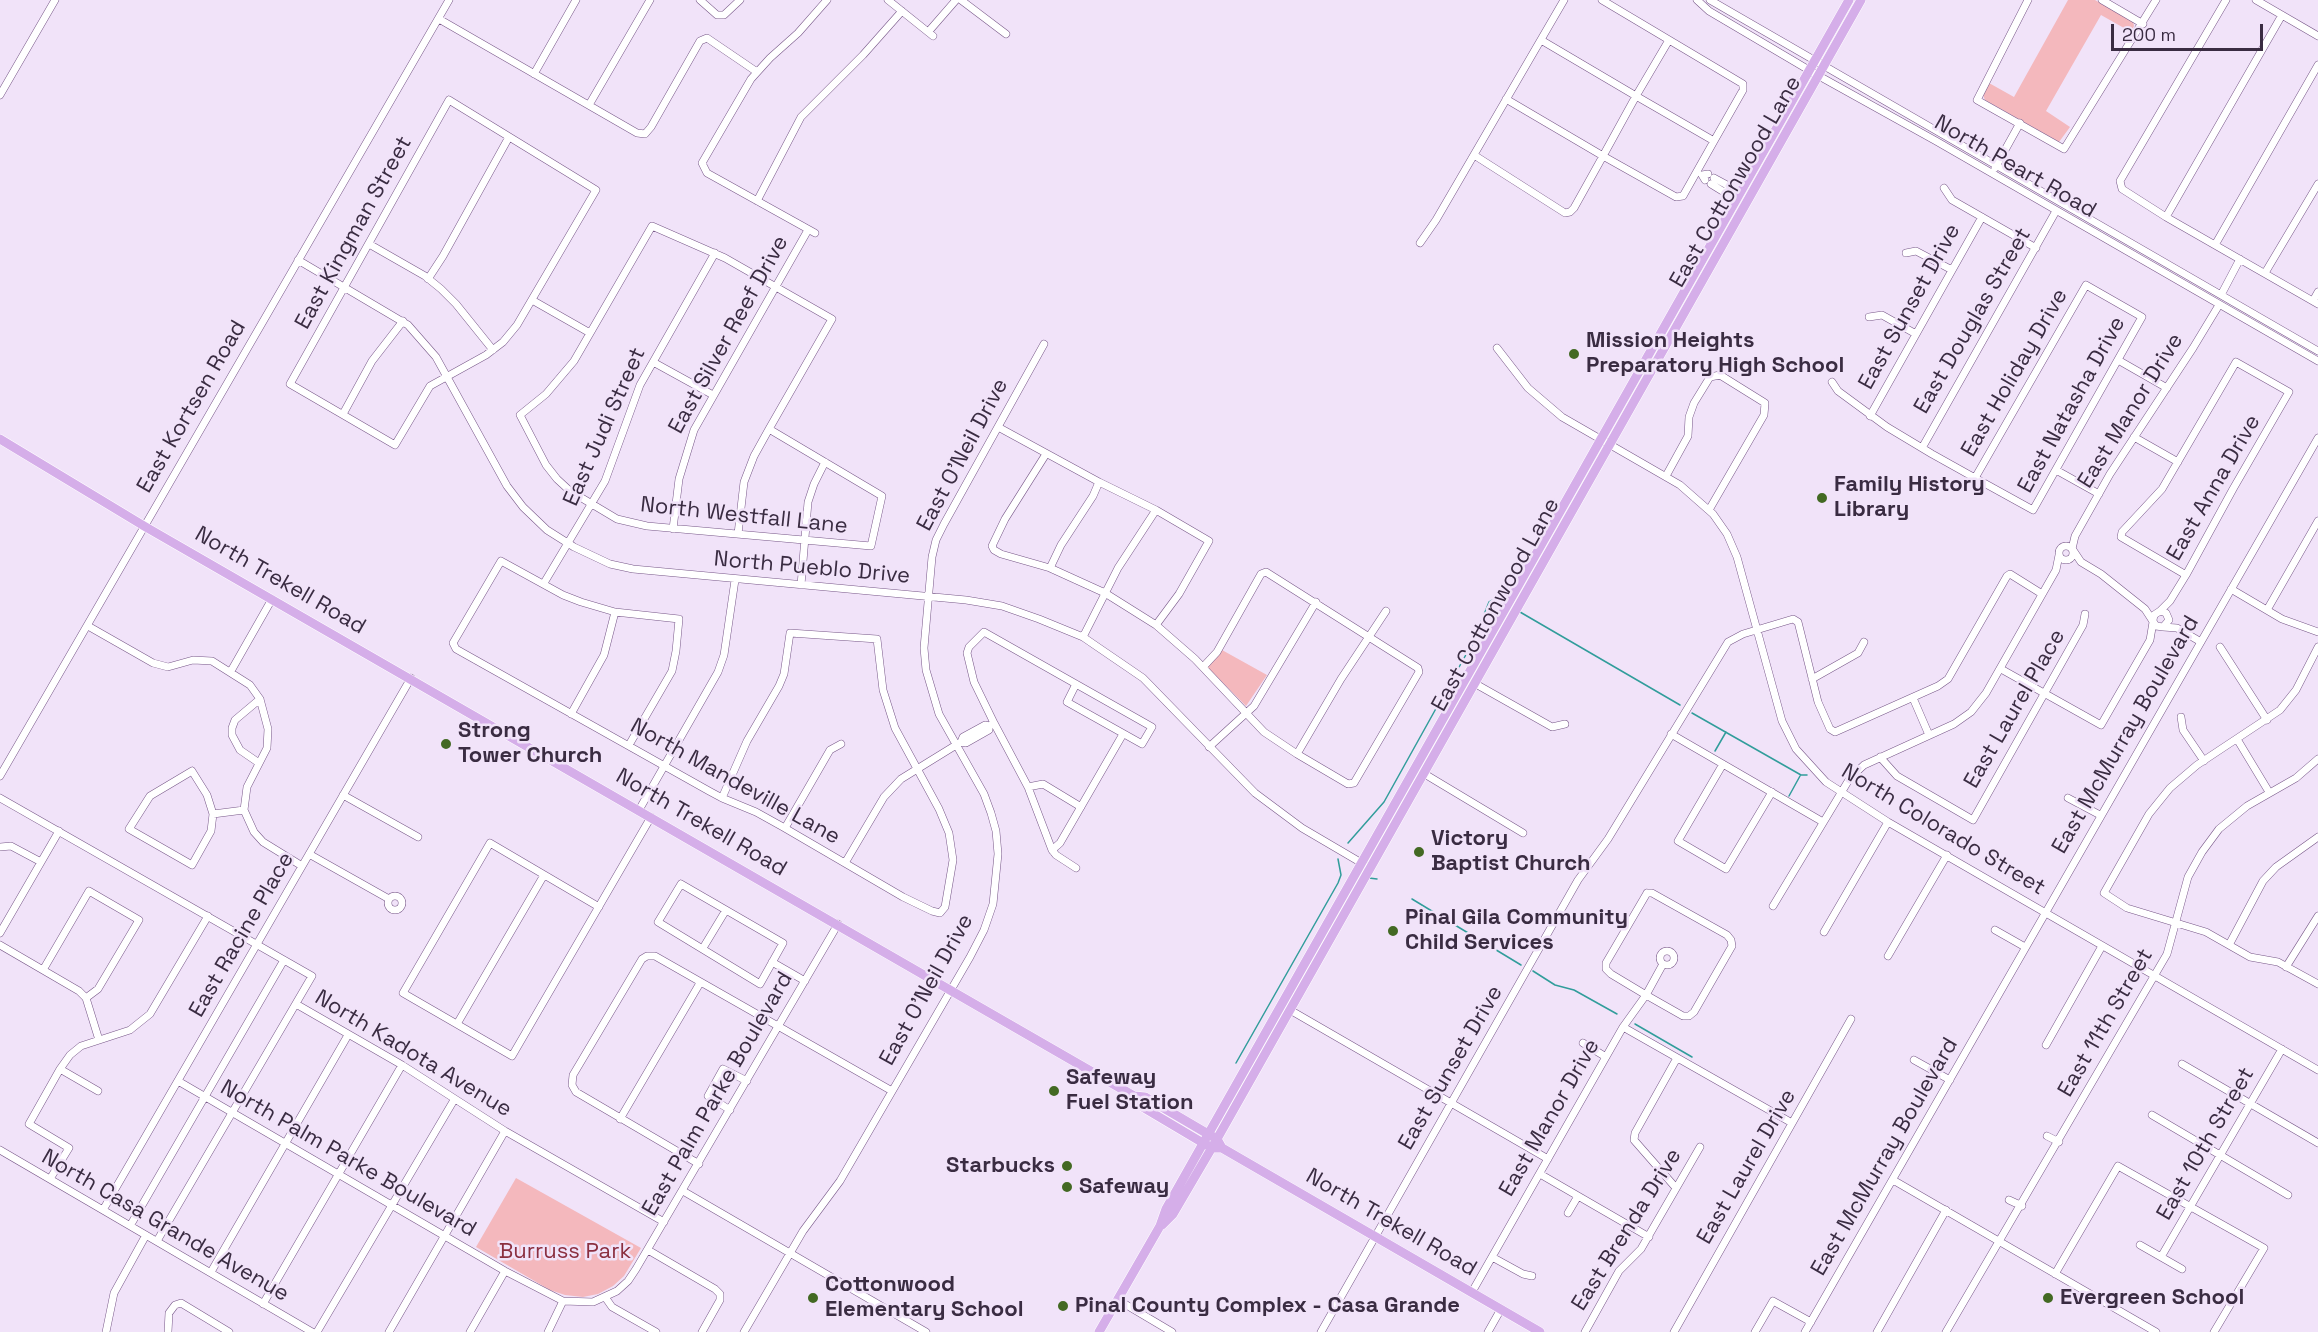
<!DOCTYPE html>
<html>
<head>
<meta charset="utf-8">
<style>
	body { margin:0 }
	#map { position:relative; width:2318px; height:1332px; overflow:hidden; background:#f1e3f9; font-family:"Space Grotesk",sans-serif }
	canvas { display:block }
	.scale { position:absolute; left:2111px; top:24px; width:152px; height:27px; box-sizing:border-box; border:3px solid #3a2c42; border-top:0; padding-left:8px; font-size:18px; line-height:21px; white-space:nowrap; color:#3a2c42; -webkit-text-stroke:4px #f1e3f9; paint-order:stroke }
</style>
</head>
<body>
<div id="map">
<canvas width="2318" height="1332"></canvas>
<div class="scale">200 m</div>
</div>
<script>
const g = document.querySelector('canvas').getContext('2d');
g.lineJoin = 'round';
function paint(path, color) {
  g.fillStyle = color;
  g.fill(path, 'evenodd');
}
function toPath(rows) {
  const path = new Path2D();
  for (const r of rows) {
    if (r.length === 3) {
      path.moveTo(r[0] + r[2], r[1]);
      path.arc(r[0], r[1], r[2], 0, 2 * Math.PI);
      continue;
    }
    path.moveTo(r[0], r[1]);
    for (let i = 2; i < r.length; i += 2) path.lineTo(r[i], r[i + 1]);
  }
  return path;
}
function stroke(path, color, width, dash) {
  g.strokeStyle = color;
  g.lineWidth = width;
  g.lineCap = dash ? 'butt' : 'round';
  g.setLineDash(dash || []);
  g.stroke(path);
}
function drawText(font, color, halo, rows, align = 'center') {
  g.font = font + ' "Space Grotesk",sans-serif';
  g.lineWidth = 5;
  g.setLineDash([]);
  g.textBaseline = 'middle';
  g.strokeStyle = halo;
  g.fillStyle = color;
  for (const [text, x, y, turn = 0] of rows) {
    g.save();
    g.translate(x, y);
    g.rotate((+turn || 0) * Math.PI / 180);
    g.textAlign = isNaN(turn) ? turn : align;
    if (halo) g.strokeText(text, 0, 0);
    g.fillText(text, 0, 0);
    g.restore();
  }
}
paint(toPath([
	[2068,0,2095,0,2133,21,2134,26,2131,32,2101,15,2046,111,2070,127,2059,142,1985,100,1983,95,1989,83,2014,97],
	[1222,650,1267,675,1246,706,1207,667],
	[516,1178,641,1248,624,1276,613,1286,598,1294,583,1297,565,1295,550,1290,476,1247]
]), '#f4b8bd');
stroke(toPath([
	[1520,612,1680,705],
	[1471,647,1489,602,1495,599,1499,601],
	[1692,713,1801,775,1807,775],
	[1715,751,1726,732],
	[1789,796,1800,776],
	[1348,843,1384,802,1468,651],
	[1369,878,1377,879],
	[1412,899,1521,965],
	[1533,971,1555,985,1574,990,1617,1014],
	[1635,1024,1692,1057],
	[1236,1063,1338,883,1341,875,1338,859]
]), '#319d9b', 1.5);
const minor = toPath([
	[700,0,717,15,724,15,740,0],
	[888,0,933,36],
	[961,0,1006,34],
	[1602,0,1743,84,1743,90,1714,141],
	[1697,0,1709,11,1819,76,1936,141,2318,361],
	[1710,0,2318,351],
	[2028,0,1977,100,2064,149,2156,0],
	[2102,0,2143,24],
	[2226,0,2120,181,2122,189,2166,217,2318,304],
	[2256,0,2318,36],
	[439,19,637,133,645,134,651,127,700,41,707,38,757,72],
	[929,31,956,0],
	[1541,40,1636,96,1669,40],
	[534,74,576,0],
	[0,95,55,0],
	[1636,96,1714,141,1683,196,1676,197,1603,156,1636,96],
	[449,100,596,190,517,325,503,342,486,355,430,386,395,445,290,384,449,100],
	[589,105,650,0],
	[1474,155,1565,213,1570,212,1574,208,1603,156,1506,99],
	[1995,168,2020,123],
	[1705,180,1702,175,1708,174],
	[1711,184,1724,192,1728,189,1727,185,1714,178],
	[1944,188,1952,200,2036,248],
	[757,201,801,117,863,55,902,11],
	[2166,217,2282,15],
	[815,233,707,173,702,163,751,79,770,58,798,33,827,0],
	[1420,243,1436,220,1564,0],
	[369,244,425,276,441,289,456,304,493,350],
	[2215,245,2318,65],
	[1906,253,1916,251,1952,270],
	[298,260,408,325,436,357,507,486,523,507,547,530,574,547,610,564,633,569,966,600,1002,606,1039,619,1083,637,1143,678,1255,793,1302,828,1365,865],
	[2265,273,2318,184],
	[428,279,443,256,509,137],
	[2221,295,2240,259],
	[532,300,590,333],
	[2313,301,2318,292],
	[1869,317,1882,315,1916,334],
	[1497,348,1528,388,1562,417,1680,485,1713,514,1727,534,1737,557,1782,721,1796,749,1826,782,1888,822,2318,1070],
	[2118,360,2167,388],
	[653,362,713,395],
	[1832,382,1838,391,1887,427,1932,454,1975,478,2033,510,2142,317,2086,285,1975,478],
	[343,414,372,361,403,321],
	[1870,416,1982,217],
	[998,427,1099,482,1156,510,1209,541,1179,594,1156,625],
	[2134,437,2178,462],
	[1922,448,2056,211],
	[1046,454,1005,519,992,546,994,550,1001,554,1050,568,1105,593,1156,625,1195,659,1264,732,1297,754,1348,784,1354,783,1419,672,1418,668,1266,572,1261,574,1217,652,1203,667],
	[2056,470,2099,494],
	[1666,476,1688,436,1689,417,1694,403,1710,377,1720,375,1765,403,1764,415,1709,510],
	[673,529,679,479,694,430,808,230],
	[738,534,744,482,754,456,769,429,832,319,725,258,652,226,574,361,546,394,520,415,546,465,557,479,570,491,617,519,647,526,871,546,882,496,769,429],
	[2066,553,7],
	[2072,549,2075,536,2110,474,2193,348,2219,305],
	[2073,550,2081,562,2101,574,2145,609,2156,626,2163,627,2169,620,2166,613,2160,611,2154,615,2153,620],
	[1050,568,1061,545,1093,496,1099,482],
	[544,583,605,481,640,385,715,253],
	[801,585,808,502,814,484,825,462],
	[2231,589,2282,619,2318,632],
	[2267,610,2318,521],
	[2160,611,2170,601,2186,575,2233,489,2289,392,2236,362,2162,489,2122,532,2121,537,2186,575],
	[88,626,153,663,168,667,193,660,212,661,250,685,260,699,268,729,267,748,247,787,244,810,254,832,263,842,302,866],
	[2163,627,2177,628,2201,642],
	[1083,637,1118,568,1156,510],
	[2220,647,2267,720],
	[2318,647,2296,690,2280,710,2197,765,2170,788,2149,814,2104,893,2127,908,2206,932,2250,957,2278,962,2318,984],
	[2001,669,2101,725,2150,640,2153,622],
	[231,671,272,599],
	[1812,679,1858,653,1864,642],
	[1474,683,1552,727,1565,724],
	[1913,698,1929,735],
	[571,714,604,655,615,612],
	[2181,717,2183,730,2204,761],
	[994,723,1028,787,1052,850,1060,843,1123,734],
	[989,726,994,723,974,682,967,653,969,647,984,632,1152,727,1142,744,1067,702,1076,684],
	[1671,734,1823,822],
	[2237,739,2269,792],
	[629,745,672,671,676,651,679,619,615,612,581,602,563,595,501,561,453,643,456,649,709,791,722,798,756,812,783,827,903,897,932,911,940,913,945,907,953,860,949,833,939,809,895,728,883,690,877,639,790,633,784,674,779,686,747,741,722,798],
	[1209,747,1254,706,1316,602],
	[1297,754,1341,679,1386,611],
	[1880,757,1897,776,1973,820,2083,625,2085,614],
	[259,763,240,750,232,735,232,728,235,720,260,699],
	[1723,764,1678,841,1726,869,1772,792],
	[192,771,207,795,213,814,211,831,192,865,129,829,150,796,192,771],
	[1423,773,1523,833],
	[0,776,449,0],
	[1028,787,1043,784,1081,807],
	[343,795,418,837],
	[0,798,312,976,157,1241],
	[2068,798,2100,815],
	[639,810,718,672,724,655,735,580],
	[213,814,244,810],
	[785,828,830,750,841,744],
	[0,847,11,846,41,862],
	[1052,850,1056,855,1076,868],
	[309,854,389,899],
	[845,863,884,797,901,779,961,742,963,737,985,725,989,726,989,730,966,743,961,742],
	[681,884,783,943,760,984,658,922,681,884],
	[1647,893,1652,893,1727,935,1731,940,1732,946,1694,1012,1689,1016,1683,1016,1646,995,1611,974,1606,969,1606,963,1647,893],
	[395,903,7],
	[1773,906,1850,778,1864,765,1954,724,1971,712,1986,693,2056,570,2059,555],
	[599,907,490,843,403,993,512,1056,651,817],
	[1995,930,2025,947],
	[1824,932,1888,822],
	[0,933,59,831],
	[0,945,79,991,86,998,99,1040],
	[2229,945,2263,881,2276,867,2318,837],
	[703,948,726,910],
	[1667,958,7],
	[1888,956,1947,855],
	[772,962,805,981],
	[2286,967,2318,916],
	[43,970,89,891,139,920,98,989,86,998],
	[296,1004,402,1065,505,1131,664,1222],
	[1290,1010,1548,1159],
	[457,1024,544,875],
	[1623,1027,1792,1123],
	[1583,1043,1606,1057],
	[2046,1045,2102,946],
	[1914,1060,1950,1080],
	[2182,1064,2318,1143],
	[60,1069,98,1091],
	[178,1081,505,1271,563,1301,593,1302,617,1291,628,1281,636,1269,838,924],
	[730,1110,708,1096,723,1069,747,1081],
	[2152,1115,2288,1195],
	[620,1119,700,983],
	[2047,1136,2059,1142],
	[0,1150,312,1332],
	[699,1164,576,1092,572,1085,573,1075,642,959,647,956,655,956,892,1091],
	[1540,1174,1649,1237],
	[50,1179,69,1148,29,1124,60,1069,70,1055,81,1046,130,1030,150,1014,208,916],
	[1893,1180,2156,1332],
	[1676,1188,1634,1140,1635,1133,1677,1058],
	[683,1191,926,1332],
	[2009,1200,2022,1206],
	[103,1210,411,678],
	[1568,1213,1578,1196],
	[130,1226,284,960],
	[2140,1245,2182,1269],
	[648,1250,715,1289,720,1294,720,1300,702,1332],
	[1492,1257,1523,1274,1532,1276],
	[2161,1257,2282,1049],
	[211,1272,348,1035],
	[2055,1274,2118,1166,2264,1248,2214,1332],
	[1472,1292,1623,1027,1646,995,1663,964],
	[605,1297,612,1307,656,1332],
	[1118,1300,1172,1332],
	[263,1304,402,1065],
	[106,1332,114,1293,146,1235],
	[168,1332,169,1313,175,1305,181,1303,229,1332],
	[317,1332,454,1100],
	[389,1332,505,1131],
	[470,1332,505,1271],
	[548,1332,563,1301],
	[744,1332,803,1231,840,1181,970,957,984,930,993,904,998,854,996,831,991,813,984,794,939,714,926,670,924,648,932,557,936,540,944,524,1044,344],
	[1321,1332,1578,880,1608,839,1728,642,1743,634,1793,619,1798,622,1818,702,1830,729,1835,732,1938,686,1948,679,2007,576,2010,574,2042,594],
	[1488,1332,1501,1309],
	[1585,1332,1619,1271,1641,1249,1700,1147],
	[1674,1332,1851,1019],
	[1755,1332,1773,1301,1811,1322],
	[1805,1332,2318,438],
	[1877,1332,1946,1210],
	[1946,1332,2167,954,2188,877,2202,852,2219,829,2247,806,2296,778,2318,759]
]);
const major = toPath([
	[0,439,144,526,1134,1096,1145,1097,1208,1134,1217,1139,1222,1148],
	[1134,1096,1139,1105,1203,1143,1213,1148,1222,1148,1540,1332],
	[1162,1225,1173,1214,1217,1139,1861,0],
	[1099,1332,1160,1226,1166,1209,1849,0]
]);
stroke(minor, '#775788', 8);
stroke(major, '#fff', 10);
stroke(minor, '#fff', 7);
stroke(major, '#d5aee9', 9);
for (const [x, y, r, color] of [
	[1574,354,6,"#436923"],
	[1822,498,6,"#436923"],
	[446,744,6,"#436923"],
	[1419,852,6,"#436923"],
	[1393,931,6,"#436923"],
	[1054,1091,6,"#436923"],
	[1067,1166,6,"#436923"],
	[1067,1187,6,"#436923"],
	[813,1298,6,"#436923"],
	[2048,1298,6,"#436923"],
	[1063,1306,6,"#436923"]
]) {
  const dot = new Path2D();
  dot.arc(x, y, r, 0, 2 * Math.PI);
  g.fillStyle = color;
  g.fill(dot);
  stroke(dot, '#f1e3f9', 2);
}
drawText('22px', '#3a2c42', '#f1e3f9', [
	["North Peart Road",2015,167,30],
	["East Cottonwood Lane",1736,182,-60],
	["East Kingman Street",354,233,-61],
	["East Sunset Drive",1910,307,-61],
	["East Douglas Street",1973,321,-60],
	["East Silver Reef Drive",729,335,-61],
	["East Holiday Drive",2015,373,-60],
	["East Natasha Drive",2072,405,-61],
	["East Kortsen Road",192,407,-60],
	["East Manor Drive",2131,411,-58],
	["East Judi Street",605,427,-66],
	["East O'Neil Drive",963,455,-62],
	["East Anna Drive",2214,488,-60],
	["North Westfall Lane",744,516,6],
	["North Pueblo Drive",812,568,5],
	["North Trekell Road",280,581,30],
	["East Cottonwood Lane",1496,605,-61],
	["East Laurel Place",2015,709,-60],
	["East McMurray Boulevard",2126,735,-60],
	["North Mandeville Lane",735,782,29],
	["North Trekell Road",701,823,30],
	["North Colorado Street",1943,830,31],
	["East Racine Place",242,935,-60],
	["East O'Neil Drive",927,990,-61],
	["East 11th Street",2106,1023,-60],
	["North Kadota Avenue",413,1054,31],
	["East Sunset Drive",1451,1068,-60],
	["East Palm Parke Boulevard",718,1094,-60],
	["East Manor Drive",1550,1118,-60],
	["East 10th Street",2206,1144,-60],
	["East McMurray Boulevard",1885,1157,-60],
	["North Palm Parke Boulevard",348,1159,30],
	["East Laurel Drive",1747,1167,-60],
	["North Trekell Road",1391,1223,30],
	["North Casa Grande Avenue",165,1226,30],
	["East Brenda Drive",1627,1230,-58]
]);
drawText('bold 22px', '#3a2c42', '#f1e3f9', [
	["Mission Heights",1586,341],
	["Preparatory High School",1586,366],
	["Family History",1834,485],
	["Library",1834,510],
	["Strong",458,731],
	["Tower Church",458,756],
	["Victory",1431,839],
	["Baptist Church",1431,864],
	["Pinal Gila Community",1405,918],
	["Child Services",1405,943],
	["Safeway",1066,1078],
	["Fuel Station",1066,1103],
	["Starbucks",1055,1166,"right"],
	["Safeway",1079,1187],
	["Cottonwood",825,1285],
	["Elementary School",825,1310],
	["Evergreen School",2060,1298],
	["Pinal County Complex - Casa Grande",1075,1306]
], 'left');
drawText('22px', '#8b2f40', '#f1e3f9', [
	["Burruss Park",565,1252]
]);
</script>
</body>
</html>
